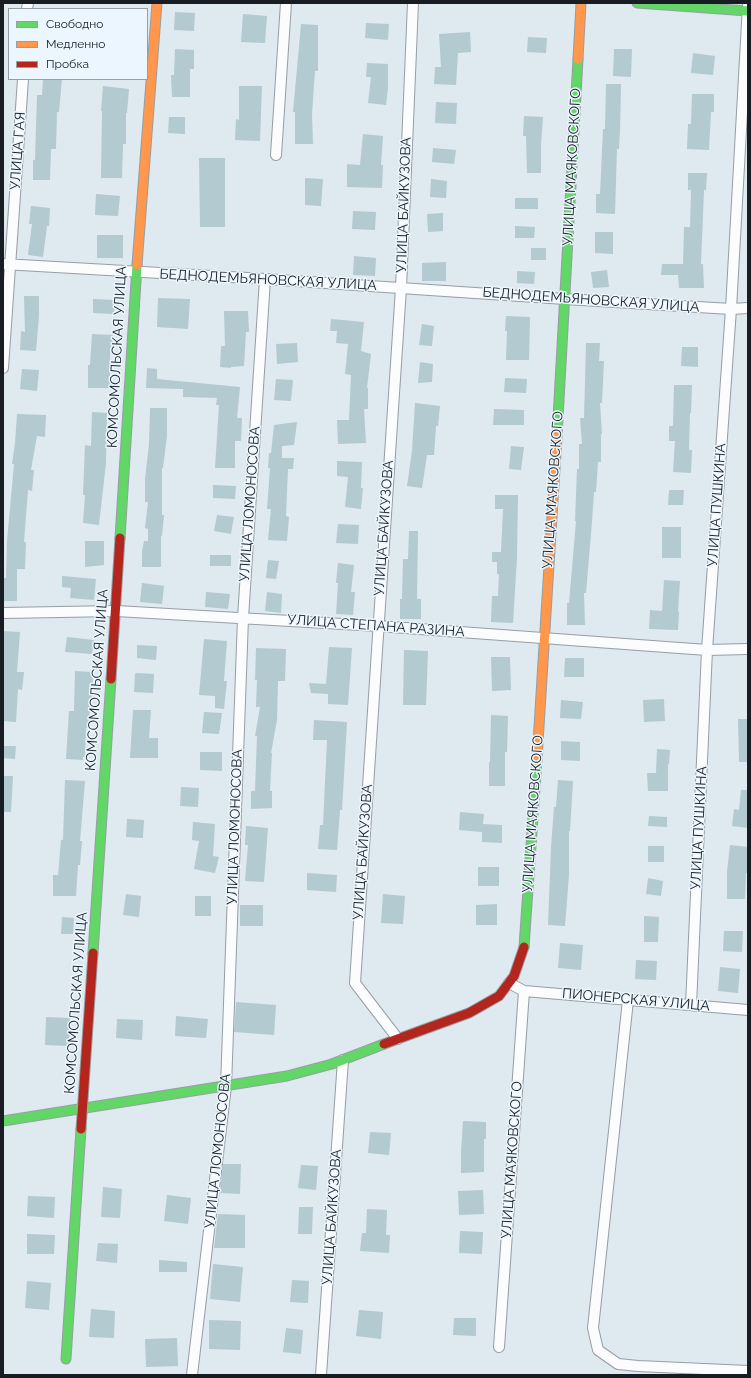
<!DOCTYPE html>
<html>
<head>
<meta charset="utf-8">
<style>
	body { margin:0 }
	#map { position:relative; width:751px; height:1378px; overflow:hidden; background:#dfe9f0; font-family:Raleway,sans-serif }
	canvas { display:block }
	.frame { position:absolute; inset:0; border:4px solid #171d22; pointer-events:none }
	.legend { position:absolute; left:8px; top:8px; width:140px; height:72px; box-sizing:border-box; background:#ebf6fe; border:1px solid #969fa6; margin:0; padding:5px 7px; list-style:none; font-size:12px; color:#171d22 }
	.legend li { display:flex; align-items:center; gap:8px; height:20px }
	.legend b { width:20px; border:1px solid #969fa6 }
</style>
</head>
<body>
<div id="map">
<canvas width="751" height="1378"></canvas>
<div class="frame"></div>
<ul class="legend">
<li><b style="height:5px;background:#63d668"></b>Свободно</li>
<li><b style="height:5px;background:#ff974d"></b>Медленно</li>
<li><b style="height:5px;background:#b3261e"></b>Пробка</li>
</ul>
</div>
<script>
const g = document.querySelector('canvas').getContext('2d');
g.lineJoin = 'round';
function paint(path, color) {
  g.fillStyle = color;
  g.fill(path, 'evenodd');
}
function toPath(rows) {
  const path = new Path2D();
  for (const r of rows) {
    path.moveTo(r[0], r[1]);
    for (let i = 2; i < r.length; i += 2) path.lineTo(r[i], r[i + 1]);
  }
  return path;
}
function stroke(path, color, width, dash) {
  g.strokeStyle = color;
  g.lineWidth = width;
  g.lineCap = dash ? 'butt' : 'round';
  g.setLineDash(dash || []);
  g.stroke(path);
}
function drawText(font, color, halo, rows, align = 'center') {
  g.font = font + ' Raleway,sans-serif';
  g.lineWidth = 3;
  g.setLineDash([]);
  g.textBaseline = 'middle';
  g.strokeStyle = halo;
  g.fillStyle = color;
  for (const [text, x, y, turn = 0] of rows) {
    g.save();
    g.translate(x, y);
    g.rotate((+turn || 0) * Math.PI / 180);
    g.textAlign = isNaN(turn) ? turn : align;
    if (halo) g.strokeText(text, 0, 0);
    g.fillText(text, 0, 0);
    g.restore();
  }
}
paint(toPath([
	[175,12,195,13,194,31,174,30],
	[243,14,267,16,265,43,241,42],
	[366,23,389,24,388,40,365,38],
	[301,24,318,25,318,71,315,71,312,114,313,144,295,144,295,112,293,112],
	[470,32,471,52,458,53,456,85,434,84,435,67,441,67,439,34],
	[528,37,547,38,546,53,527,52],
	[175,49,194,50,194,69,190,69,190,97,172,97,171,75,174,75],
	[614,49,632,49,631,77,613,76],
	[693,53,715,56,713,75,691,73],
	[367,63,388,64,388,88,386,105,368,103,371,77,366,77],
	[43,79,62,79,59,112,57,112,56,149,51,149,50,180,33,180,33,160,35,160,37,95,42,95],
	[606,84,621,84,620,130,619,149,617,149,615,214,596,213,596,194,600,194,603,129,605,129],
	[103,86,129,89,127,113,126,113,126,144,123,144,122,178,101,178,102,111,101,111],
	[239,86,262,86,260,141,235,140,236,119,239,120],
	[692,94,714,94,714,112,711,112,709,150,687,149,688,124,691,124],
	[436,102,457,103,456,124,435,123],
	[524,116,543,117,541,145,541,173,527,173,526,136,523,136],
	[169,117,185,117,185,134,168,133],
	[363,134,383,136,381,165,383,165,382,188,347,187,347,164,360,165],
	[433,148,456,150,454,164,432,162],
	[199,158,225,158,225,227,200,227],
	[688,173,707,173,706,190,704,190,701,264,703,264,704,288,679,288,678,275,661,275,662,264,683,264,684,227,690,227,691,190,688,190],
	[305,178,323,179,321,206,305,205],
	[431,179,447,181,446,198,430,197],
	[96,194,120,196,118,216,95,215],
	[515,198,538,198,538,209,515,209],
	[31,206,50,208,49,226,47,226,43,257,28,255,32,224,29,224],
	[353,211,376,212,375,230,352,229],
	[443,213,443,231,428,232,427,214],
	[515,226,535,227,534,238,515,238],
	[595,232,613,232,613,254,595,253],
	[97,235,123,235,123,258,97,258],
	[531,248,546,248,546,260,531,260],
	[354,256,376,258,375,276,353,275],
	[446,262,446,281,422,281,422,263],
	[607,270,609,287,593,288,591,272],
	[517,271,535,272,534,284,517,283],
	[24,296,39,296,39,316,36,351,20,350,21,331,25,332],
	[158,298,190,299,188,329,157,327],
	[93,299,115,300,114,314,93,313],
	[224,311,248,311,249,332,246,332,244,366,231,367,231,368,220,367,221,346,225,346],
	[506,316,530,317,529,360,506,360,507,331,505,331],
	[331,319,364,322,361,351,371,354,367,388,368,388,368,409,364,409,366,443,338,444,337,420,349,420,351,375,345,374,348,344,336,343,337,331,330,331],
	[422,324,434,326,432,346,419,345],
	[92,334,113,335,112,353,110,353,110,388,88,388,88,365,90,365],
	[297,343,298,362,277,364,276,344],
	[586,343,600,343,599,361,604,361,602,403,600,403,602,434,601,434,601,462,598,462,596,492,594,492,592,522,586,593,584,593,585,625,567,625,567,603,569,603,576,521,575,521,577,469,579,469,579,444,582,444,580,418,584,418],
	[682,347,698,347,698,367,681,366],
	[420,362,433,364,432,382,418,383],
	[147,368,157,369,157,379,240,387,237,418,242,418,241,441,235,441,235,468,215,468,219,405,216,405,217,398,183,397,183,389,146,388],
	[22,369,39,370,37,391,20,389],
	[505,378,527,379,526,393,504,392],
	[276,379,293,380,291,401,274,400],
	[674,385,692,385,691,413,690,413,689,450,692,450,691,473,673,472,675,441,669,441,669,426,673,426],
	[415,403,440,406,438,426,436,426,434,455,427,455,422,488,407,486,412,451],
	[150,408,167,408,167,436,163,468,162,468,162,515,164,515,162,536,161,536,161,567,142,567,142,551,144,541,148,541,148,529,145,528,148,502,145,502,145,479,149,444],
	[494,409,524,410,524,425,493,425],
	[92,412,107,413,106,463,99,525,83,523,85,495,83,495,85,445,91,446],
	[17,414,46,415,45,437,37,436,31,470,34,470,32,491,28,490,24,542,26,542,25,569,17,569,17,601,4,601,4,578,6,578,7,541,14,464,12,464,15,443],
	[297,422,294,445,282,446,282,458,294,458,293,469,288,469,286,516,289,517,287,541,268,540,271,509,267,509,270,468,268,468,269,453,271,453,274,425],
	[511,446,524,447,521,470,509,469],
	[337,461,362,462,361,488,363,488,361,509,345,507,348,477,337,476],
	[213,485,236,486,235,499,213,498],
	[669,490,684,490,683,505,668,505],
	[495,495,518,495,517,557,513,623,491,622,492,596,498,596,499,574,497,574,497,562,492,562,492,552,501,552,503,509,495,509],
	[217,515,234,517,231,534,214,531],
	[338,524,359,525,358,544,336,543],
	[662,527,681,527,681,558,662,558],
	[409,531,418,531,417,599,421,599,421,619,400,619,400,599,402,599,403,559,408,559],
	[85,541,104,541,104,565,85,567],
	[210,555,231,555,231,566,210,566],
	[268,560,279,561,276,579,266,578],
	[338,563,354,565,351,592,355,592,353,615,336,614,338,583,336,583],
	[62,576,96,579,94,600,70,598,71,588,62,587],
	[664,580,680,581,678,611,679,612,678,630,649,629,650,610,662,611],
	[142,583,164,586,162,604,140,602],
	[206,592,230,594,228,609,205,607],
	[267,592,282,594,281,613,265,611],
	[3,631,20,632,17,672,24,672,22,690,18,689,16,722,3,721],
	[67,637,94,640,92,654,65,652],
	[204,639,227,641,224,681,227,681,224,709,215,708,215,696,199,695],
	[137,645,157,646,156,660,137,658],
	[329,647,352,648,348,705,328,704,328,694,311,693,309,683,326,684],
	[256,648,286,649,285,681,278,681,277,720,271,753,272,753,270,791,272,791,272,808,251,809,251,791,255,791,257,736,255,736,260,707,256,707,257,680,255,680],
	[404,650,428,651,426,705,403,705],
	[491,657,510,657,511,690,492,691],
	[565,658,584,658,584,677,564,677],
	[75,671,93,672,92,701,90,701,89,728,86,728,85,757,83,757,83,760,66,759,69,711,74,711],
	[136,673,154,674,153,693,134,692,135,674],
	[664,699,665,721,644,722,643,700],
	[561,700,583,702,581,719,560,718],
	[133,710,151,710,149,738,158,738,158,758,130,758],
	[204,712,222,713,219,734,202,733],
	[491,715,508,716,507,752,505,752,505,786,489,786,489,762,490,762],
	[738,719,748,719,748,762,739,762],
	[314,720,347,722,342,810,340,810,337,850,318,849,320,825,323,825,327,740,313,740],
	[561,741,580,742,580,761,561,760],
	[3,746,16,746,15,759,3,758],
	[657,749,670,750,669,764,668,764,668,791,648,791,647,773,656,773],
	[200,752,222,752,222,771,200,770],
	[3,776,13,776,11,812,3,812],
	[65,780,85,781,80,841,82,841,80,865,78,865,76,896,53,896,53,875,58,875,61,840,63,840],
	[558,780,573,781,570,831,569,831,569,875,565,926,548,925,551,847,554,807,556,807],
	[181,787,199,788,198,807,180,806],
	[741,790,748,790,748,828,732,826,734,809,739,810],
	[460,812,484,814,483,824,502,825,502,843,482,842,482,832,459,830],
	[649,816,667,817,667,827,648,826],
	[127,819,144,820,143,838,126,837],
	[193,822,215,824,213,856,219,857,215,873,194,869,199,841,192,840],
	[246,826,268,828,264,882,245,881,248,845,245,845],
	[730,845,748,847,748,873,746,873,745,899,727,899,727,872],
	[648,846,664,846,664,862,648,862],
	[478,867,499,867,499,886,478,886],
	[307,873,337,875,336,892,307,890],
	[648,878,663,881,661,896,646,894],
	[126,894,141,896,139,917,123,915],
	[383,894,405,896,403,924,381,923],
	[195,896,211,896,211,916,195,916],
	[497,904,497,925,476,925,476,905],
	[240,905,263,905,263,926,240,926],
	[644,916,659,917,658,942,644,942],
	[62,917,74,918,73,934,61,934],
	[724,931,743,931,742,952,723,951],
	[560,943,583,945,581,970,558,968],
	[636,960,657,961,656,980,635,979],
	[720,967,740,969,738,993,718,991],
	[236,1002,276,1005,274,1035,234,1032],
	[176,1016,208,1019,206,1038,175,1036],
	[46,1017,70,1018,69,1046,45,1045],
	[117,1019,143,1020,142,1040,116,1038],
	[463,1121,486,1122,486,1139,484,1139,484,1172,461,1173,461,1152],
	[370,1132,391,1133,389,1155,368,1153],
	[223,1164,241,1164,240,1194,220,1193],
	[301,1165,318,1166,316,1190,298,1188],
	[103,1187,122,1189,120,1218,101,1217],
	[483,1190,484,1214,459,1215,458,1191],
	[167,1195,191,1198,188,1224,164,1221],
	[28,1196,55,1197,54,1218,27,1216],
	[299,1207,313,1207,312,1234,298,1234],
	[367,1209,387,1210,386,1235,390,1235,389,1253,360,1251,362,1233,366,1233],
	[218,1214,245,1215,245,1248,214,1248],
	[460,1231,483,1232,482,1254,459,1253],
	[27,1234,55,1235,54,1254,27,1254],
	[98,1243,118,1244,117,1263,96,1261],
	[159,1260,187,1262,187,1272,159,1272],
	[213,1264,243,1267,240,1302,210,1299],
	[292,1280,309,1281,308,1303,290,1302],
	[27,1281,51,1283,49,1310,25,1308],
	[91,1309,115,1311,114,1338,89,1337],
	[359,1310,383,1312,381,1339,356,1336],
	[454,1318,476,1318,476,1336,453,1335],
	[209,1320,241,1321,240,1350,209,1349],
	[286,1328,303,1330,301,1354,283,1352],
	[177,1338,178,1366,146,1367,145,1339]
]), '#b2cad0');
const street = toPath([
	[27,9,28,3],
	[276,155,286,3],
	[3,264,265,279,565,299,731,309,748,308],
	[3,368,23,79],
	[3,613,116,611,378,626,707,650,748,649],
	[524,991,748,1010],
	[628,1000,593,1328,598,1350,618,1364,638,1366,748,1371],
	[691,1005,707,650,731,309,748,5],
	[398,1039,355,983,401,288,413,3],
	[499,1347,524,991,509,983],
	[192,1375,226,1086,243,618,265,279],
	[321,1375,343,1060]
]);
const fast = toPath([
	[637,3,748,11],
	[557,436,578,59],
	[120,538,137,265],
	[524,947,537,759],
	[93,953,111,679],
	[3,1121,287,1076,332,1064,384,1044],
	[66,1359,81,1129]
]);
const slow = toPath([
	[578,59,581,3],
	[137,265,157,3],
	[537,759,557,436]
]);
const jam = toPath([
	[111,679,120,538],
	[384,1044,469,1013,499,996,514,976,524,947],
	[81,1129,93,953]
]);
stroke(street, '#979ea4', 12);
stroke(fast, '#979ea4', 11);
stroke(slow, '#979ea4', 11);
stroke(jam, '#979ea4', 11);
stroke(street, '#fafcfd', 10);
stroke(fast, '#63d668', 9);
stroke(slow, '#ff974d', 9);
stroke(jam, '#b3261e', 9);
drawText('14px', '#171d22', '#ebf6fe', [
	["УЛИЦА ГАЯ",18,151,-86],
	["УЛИЦА МАЯКОВСКОГО",572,167,-87],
	["УЛИЦА БАЙКУЗОВА",404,205,-88],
	["БЕДНОДЕМЬЯНОВСКАЯ УЛИЦА",268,280,3],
	["БЕДНОДЕМЬЯНОВСКАЯ УЛИЦА",591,300,4],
	["КОМСОМОЛЬСКАЯ УЛИЦА",117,357,-87],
	["УЛИЦА МАЯКОВСКОГО",553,490,-86],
	["УЛИЦА ЛОМОНОСОВА",250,504,-86],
	["УЛИЦА ПУШКИНА",717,505,-86],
	["УЛИЦА БАЙКУЗОВА",384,528,-86],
	["УЛИЦА СТЕПАНА РАЗИНА",376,626,4],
	["КОМСОМОЛЬСКАЯ УЛИЦА",97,680,-86],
	["УЛИЦА МАЯКОВСКОГО",533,814,-86],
	["УЛИЦА ЛОМОНОСОВА",235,827,-88],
	["УЛИЦА ПУШКИНА",699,828,-87],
	["УЛИЦА БАЙКУЗОВА",363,852,-86],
	["ПИОНЕРСКАЯ УЛИЦА",636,1000,5],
	["КОМСОМОЛЬСКАЯ УЛИЦА",76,1003,-86],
	["УЛИЦА ЛОМОНОСОВА",218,1151,-84],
	["УЛИЦА МАЯКОВСКОГО",512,1160,-86],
	["УЛИЦА БАЙКУЗОВА",332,1217,-86]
]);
</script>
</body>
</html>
